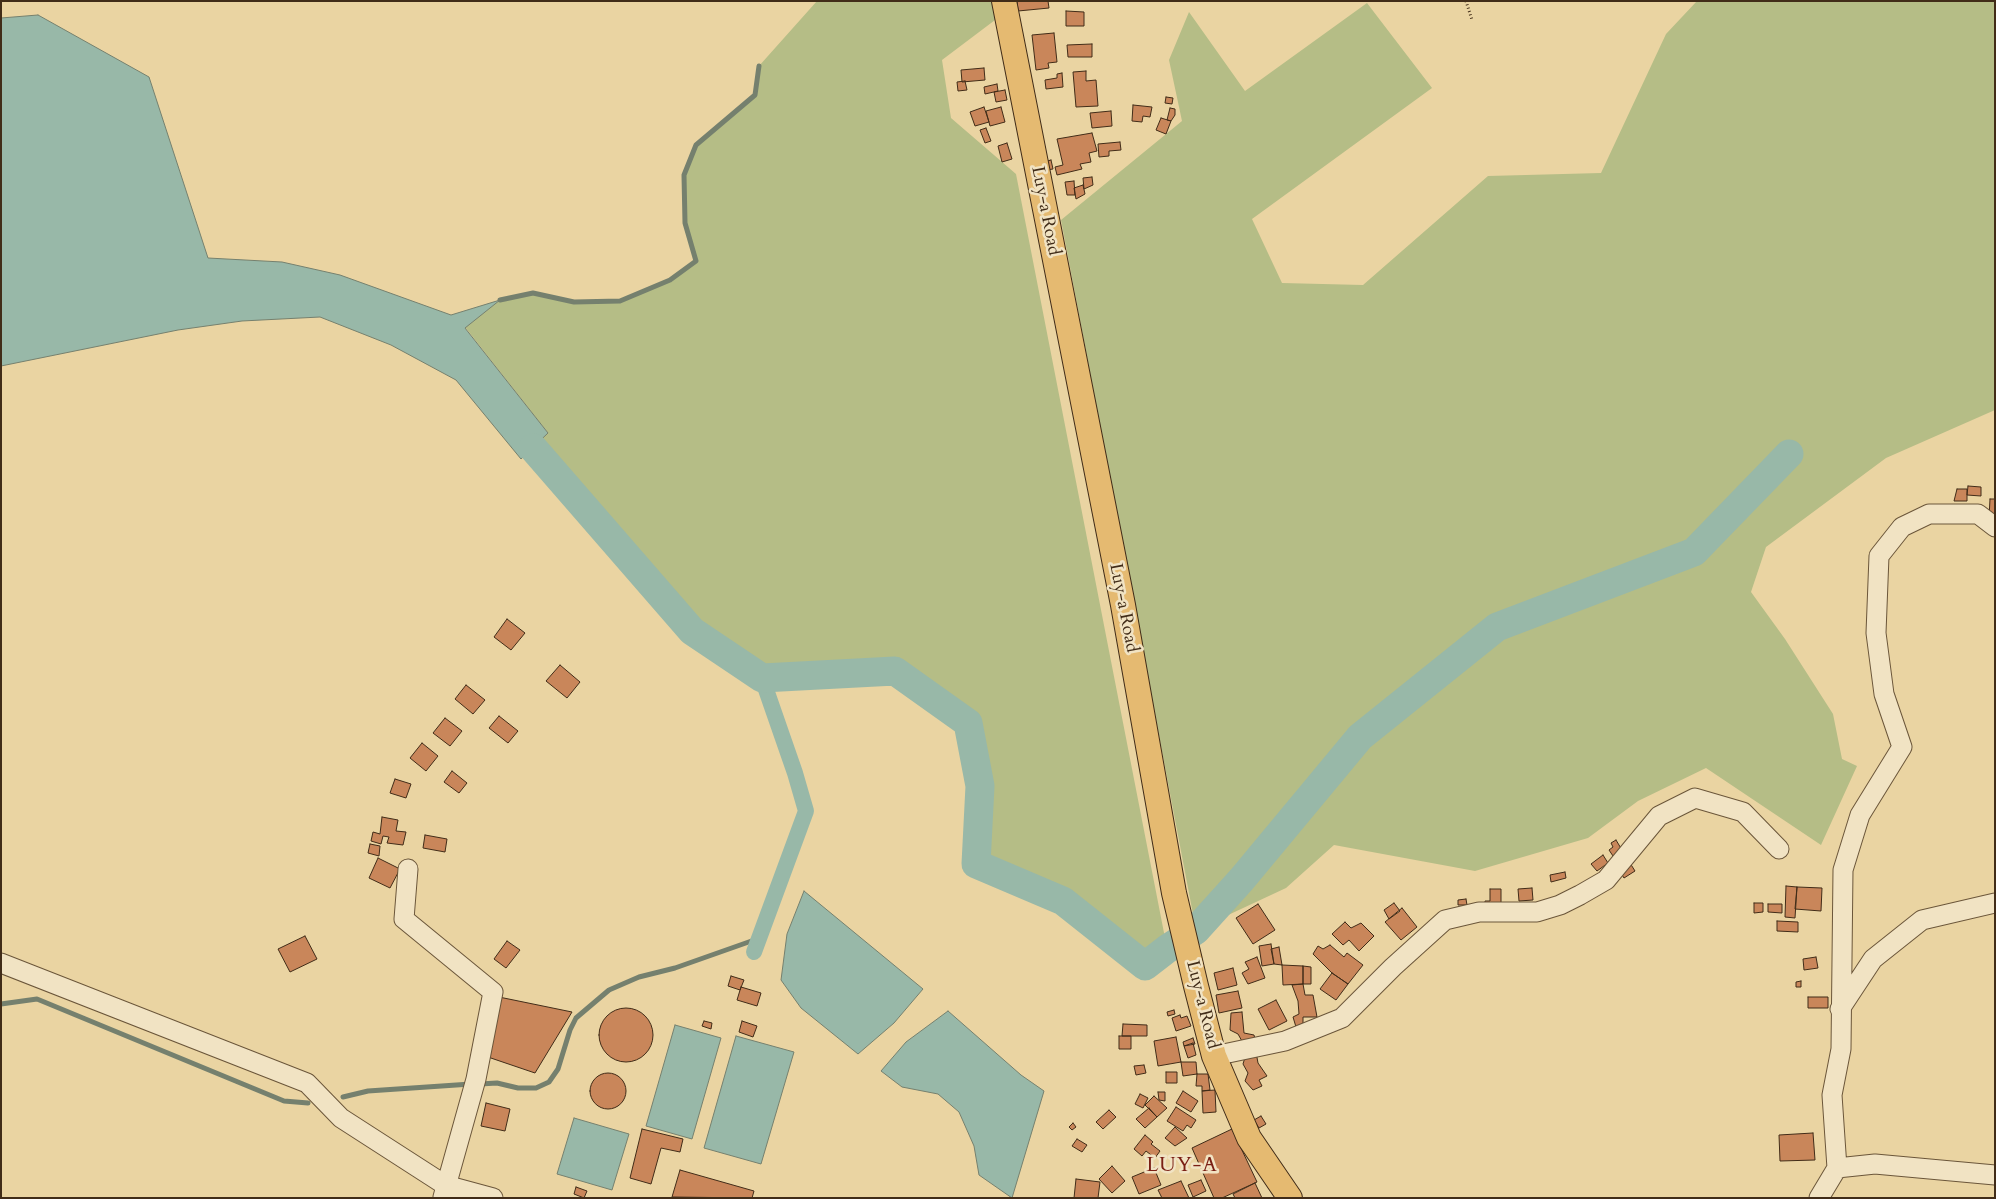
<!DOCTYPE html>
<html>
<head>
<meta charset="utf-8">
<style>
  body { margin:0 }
  #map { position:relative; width:1996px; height:1199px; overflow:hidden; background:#ead4a2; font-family:Cardo,serif }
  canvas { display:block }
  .frame { position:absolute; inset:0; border:2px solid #412c18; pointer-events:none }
</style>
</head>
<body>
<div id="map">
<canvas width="1996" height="1199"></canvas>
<div class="frame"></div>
</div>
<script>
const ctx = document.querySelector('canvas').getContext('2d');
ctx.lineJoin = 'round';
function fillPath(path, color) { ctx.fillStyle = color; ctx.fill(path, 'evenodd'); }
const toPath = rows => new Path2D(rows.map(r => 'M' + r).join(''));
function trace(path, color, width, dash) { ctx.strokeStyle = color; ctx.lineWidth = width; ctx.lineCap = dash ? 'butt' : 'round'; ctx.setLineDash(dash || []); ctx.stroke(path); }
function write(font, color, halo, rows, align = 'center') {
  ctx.font = font + ' Cardo,serif'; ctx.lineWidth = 5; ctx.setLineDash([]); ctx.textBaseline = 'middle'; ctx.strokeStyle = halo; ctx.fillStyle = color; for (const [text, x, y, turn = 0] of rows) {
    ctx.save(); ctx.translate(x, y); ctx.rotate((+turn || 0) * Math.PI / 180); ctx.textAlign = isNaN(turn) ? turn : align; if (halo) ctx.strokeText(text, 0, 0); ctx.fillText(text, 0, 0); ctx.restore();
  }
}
const green = toPath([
  [817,1,1000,1,1003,14,942,60,951,118,1016,174,1165,938,1167,949,1145,966,1063,901,976,864,980,786,968,723,895,671,762,678,692,631,533,448,548,433,465,327,500,300,533,293,574,302,620,301,670,280,696,261,685,223,684,175,696,145,755,95,759,66],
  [1697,1,1995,1,1995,410,1886,458,1766,547,1751,592,1785,639,1833,714,1842,759,1857,766,1821,845,1706,768,1638,801,1588,838,1475,871,1334,845,1286,888,1196,930,1061,220,1182,121,1169,60,1189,12,1245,91,1367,3,1432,88,1252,219,1282,283,1363,285,1488,176,1601,173,1666,34]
]);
const water = toPath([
  [38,15,149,77,208,258,282,262,340,275,451,315,500,300,465,328,548,433,521,459,456,380,391,345,320,317,242,321,178,330,1,366,1,18,38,15],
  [804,891,923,989,894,1023,858,1054,801,1008,781,980,787,934,804,891],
  [948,1011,1021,1075,1044,1091,1012,1198,979,1175,974,1146,959,1112,938,1094,902,1087,881,1071,906,1042,948,1011],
  [675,1025,721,1038,692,1139,646,1126,675,1025],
  [736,1036,794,1052,761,1164,704,1148,736,1036],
  [574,1118,629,1134,612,1190,557,1174,574,1118]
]);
const stream = toPath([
  [500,300,533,293,574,302,620,301,670,280,696,261,685,223,684,175,696,145,755,95,759,66],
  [1,1004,37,999,284,1101,308,1103],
  [480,1084,497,1083,518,1088,536,1088,549,1082,558,1069,570,1030,576,1018,609,990,639,977,675,968,760,938],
  [343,1097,368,1091,471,1084]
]);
const canal = toPath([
  [754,952,806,811,795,773,762,678]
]);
const river = toPath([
  [533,448,692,631,762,678,895,671,968,723,980,786,976,864,1063,901,1145,966,1167,949,1196,930,1242,879,1360,737,1497,627,1694,552,1789,454]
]);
const building = toPath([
  [1017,1,1048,1,1049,8,1018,11,1017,1],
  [1066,11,1084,12,1084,26,1066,26,1066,11],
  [1054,33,1057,62,1048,63,1049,68,1036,70,1032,35,1054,33],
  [1092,44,1092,57,1068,57,1067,45,1092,44],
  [984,68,985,80,962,82,961,70,984,68],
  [1086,71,1086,81,1096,80,1098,106,1076,107,1073,72,1086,71],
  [1062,73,1063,87,1046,89,1045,80,1057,78,1057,74,1062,73],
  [965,81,967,90,958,91,957,82,965,81],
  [997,84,998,91,985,94,984,87,997,84],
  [1005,90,1007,100,996,102,994,92,1005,90],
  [1166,97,1173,98,1172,104,1165,103,1166,97],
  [1133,105,1152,107,1150,117,1143,116,1142,122,1132,121,1133,105],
  [984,107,989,122,975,126,970,112,984,107],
  [1001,107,1005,122,990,126,986,111,1001,107],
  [1170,108,1175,109,1175,115,1171,121,1167,120,1170,108],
  [1111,111,1112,126,1092,128,1090,113,1111,111],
  [1161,118,1171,121,1166,134,1156,130,1161,118],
  [986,128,991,141,985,143,980,130,986,128],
  [1092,133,1097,151,1089,153,1091,162,1080,164,1082,169,1057,175,1055,167,1063,165,1057,139,1092,133],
  [1120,142,1121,150,1109,151,1109,156,1099,157,1098,144,1120,142],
  [1007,143,1012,159,1002,162,998,146,1007,143],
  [1051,160,1053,169,1046,170,1044,162,1051,160],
  [1092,177,1093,185,1084,189,1083,178,1092,177],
  [1074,181,1075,195,1067,195,1065,182,1074,181],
  [1083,185,1085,194,1076,199,1074,188,1083,185],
  [1968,486,1981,487,1981,496,1967,495,1968,486],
  [1957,489,1967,489,1967,501,1954,501,1957,489],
  [1990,499,1995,499,1995,518,1989,518,1990,499],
  [507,619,525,633,511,650,494,637,507,619],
  [560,665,580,682,567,698,546,681,560,665],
  [466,685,485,700,473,714,455,699,466,685],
  [499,716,518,731,508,743,489,728,499,716],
  [445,718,462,731,450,746,433,733,445,718],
  [422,743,438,756,426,771,410,758,422,743],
  [452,771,467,783,459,793,444,782,452,771],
  [395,779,411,784,406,798,390,793,395,779],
  [382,817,398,820,396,831,406,832,403,845,387,843,389,837,383,836,381,844,371,841,373,832,380,834,382,817],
  [425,835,447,839,445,852,423,848,425,835],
  [1616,840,1622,850,1613,856,1609,850,1613,847,1611,843,1616,840],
  [370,844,380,846,379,856,368,853,370,844],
  [1603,855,1608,863,1597,871,1591,864,1603,855],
  [378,858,400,869,390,888,369,878,378,858],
  [1630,863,1635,871,1624,878,1619,870,1630,863],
  [1565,872,1566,878,1551,882,1550,875,1565,872],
  [1786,886,1797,887,1795,918,1785,917,1786,886],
  [1797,887,1822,888,1821,911,1795,909,1797,887],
  [1532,888,1533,900,1519,901,1518,889,1532,888],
  [1490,889,1501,889,1501,906,1485,906,1485,901,1490,901,1490,889],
  [1466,899,1467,905,1458,905,1458,900,1466,899],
  [1394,903,1400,911,1389,919,1384,910,1394,903],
  [1754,903,1763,903,1763,912,1754,913,1754,903],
  [1258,904,1275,930,1253,944,1236,918,1258,904],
  [1768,904,1782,904,1782,913,1768,912,1768,904],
  [1402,908,1417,927,1401,940,1385,922,1402,908],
  [1777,921,1798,922,1798,932,1777,931,1777,921],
  [1345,922,1351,928,1361,923,1374,936,1359,951,1349,940,1343,945,1332,934,1345,922],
  [305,936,317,959,290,972,278,949,305,936],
  [507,941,520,950,506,968,494,959,507,941],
  [1271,944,1274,964,1262,966,1259,946,1271,944],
  [1330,945,1344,957,1347,953,1363,965,1348,984,1332,973,1313,954,1318,946,1323,949,1330,945],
  [1279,947,1282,965,1274,964,1271,949,1279,947],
  [1257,957,1265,978,1248,984,1242,973,1249,969,1245,962,1257,957],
  [1816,957,1818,968,1804,970,1803,959,1816,957],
  [1282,965,1303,966,1303,984,1283,985,1282,965],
  [1303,966,1311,967,1311,984,1303,984,1303,966],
  [1233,968,1237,985,1218,990,1214,973,1233,968],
  [1332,973,1348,984,1336,1000,1320,989,1332,973],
  [731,976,744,980,740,990,728,986,731,976],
  [1801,981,1801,987,1796,987,1796,982,1801,981],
  [1303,984,1305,995,1313,995,1317,1017,1303,1017,1303,1027,1296,1027,1293,1017,1299,1014,1298,1001,1292,985,1303,984],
  [741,987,761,993,757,1006,737,1000,741,987],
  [1238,991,1242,1008,1219,1013,1216,995,1238,991],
  [494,996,572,1012,535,1073,482,1055,494,996],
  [1808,997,1828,997,1828,1008,1808,1008,1808,997],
  [1276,1000,1287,1021,1269,1030,1258,1009,1276,1000],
  '599 1035a27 27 0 1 1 54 0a27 27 0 1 1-54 0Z',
  [1174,1010,1175,1014,1168,1016,1167,1012,1174,1010],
  [1242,1012,1244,1033,1254,1035,1255,1039,1243,1043,1238,1034,1230,1030,1231,1013,1242,1012],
  [1180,1015,1181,1018,1187,1016,1191,1026,1176,1031,1172,1018,1180,1015],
  [704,1021,712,1023,711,1029,702,1026,704,1021],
  [742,1021,757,1026,753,1037,739,1032,742,1021],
  [1123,1024,1147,1025,1147,1036,1122,1036,1123,1024],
  [1119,1036,1131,1036,1131,1049,1119,1049,1119,1036],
  [1176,1037,1181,1062,1158,1066,1154,1041,1176,1037],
  [1193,1038,1195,1044,1184,1046,1183,1042,1193,1038],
  [1193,1043,1196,1055,1188,1058,1184,1046,1193,1043],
  [1256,1052,1258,1063,1267,1076,1259,1080,1262,1086,1253,1090,1245,1081,1248,1073,1243,1064,1246,1054,1256,1052],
  [1181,1062,1196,1062,1197,1074,1183,1076,1181,1062],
  [1144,1065,1146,1073,1136,1075,1134,1066,1144,1065],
  [1166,1072,1177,1072,1177,1083,1166,1083,1166,1072],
  '590 1091a18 18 0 1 1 36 0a18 18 0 1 1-36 0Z',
  [1197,1074,1208,1074,1210,1090,1202,1091,1202,1086,1196,1086,1197,1074],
  [1215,1090,1216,1112,1203,1113,1202,1091,1215,1090],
  [1183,1091,1198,1101,1191,1112,1176,1103,1183,1091],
  [1158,1092,1165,1092,1165,1101,1159,1100,1158,1092],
  [1140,1094,1148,1098,1143,1108,1135,1104,1140,1094],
  [1154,1096,1167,1108,1157,1117,1145,1105,1154,1096],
  [486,1103,510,1109,505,1131,481,1126,486,1103],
  [1176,1107,1196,1120,1191,1128,1187,1125,1183,1131,1167,1121,1176,1107],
  [1149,1108,1157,1117,1145,1128,1136,1119,1149,1108],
  [1109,1110,1116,1117,1103,1129,1096,1122,1109,1110],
  [1261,1116,1266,1124,1259,1128,1254,1120,1261,1116],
  [1073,1123,1076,1127,1072,1130,1069,1127,1073,1123],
  [1175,1127,1187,1138,1175,1146,1165,1138,1175,1127],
  [642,1129,683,1139,680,1152,661,1148,651,1184,630,1178,642,1129],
  [1232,1129,1257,1182,1222,1198,1214,1198,1192,1148,1232,1129],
  [1813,1133,1815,1160,1780,1161,1779,1135,1813,1133],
  [1145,1135,1153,1142,1151,1144,1160,1151,1155,1158,1146,1151,1142,1156,1134,1149,1145,1135],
  [1077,1139,1087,1145,1082,1152,1072,1146,1077,1139],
  [1112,1166,1125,1181,1112,1193,1099,1179,1112,1166],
  [1154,1168,1161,1185,1139,1194,1132,1177,1154,1168],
  [680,1170,754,1191,752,1198,672,1197,680,1170],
  [1076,1179,1100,1182,1098,1198,1074,1198,1076,1179],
  [1201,1180,1206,1191,1193,1197,1188,1185,1201,1180],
  [1181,1181,1189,1198,1162,1198,1158,1190,1181,1181],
  [1255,1183,1262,1198,1235,1198,1233,1194,1255,1183],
  [576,1187,587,1191,584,1198,574,1194,576,1187]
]);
const path = toPath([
  [1466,1,1472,20]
]);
const minor = toPath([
  [408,869,404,919,493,992,476,1079,443,1197],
  [1,963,307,1083,341,1118,445,1185,493,1198],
  [1840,1009,1873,959,1922,920,1995,903],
  [1214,1056,1285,1041,1342,1018,1393,967,1445,920,1479,912,1537,912,1560,905,1580,895,1606,880,1659,816,1695,798,1743,812,1779,849],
  [1837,1168,1875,1164,1995,1175],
  [1819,1198,1837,1168,1832,1095,1841,1049,1843,870,1860,815,1902,747,1884,694,1876,633,1879,556,1902,527,1929,514,1978,514,1995,527]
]);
const major = toPath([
  [1004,1,1123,605,1174,893,1196,986,1214,1056,1249,1138,1290,1198]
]);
const streetNames = [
  ["Luy-a Road",1045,211,79],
  ["Luy-a Road",1123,608,79],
  ["Luy-a Road",1202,1005,76]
];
const quarterNames = [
  ["LUY-A",1182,1166]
];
fillPath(green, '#b5bd86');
fillPath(water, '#98b8a8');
trace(water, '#75806e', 1);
trace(stream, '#75806e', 5);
trace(canal, '#98b8a8', 16);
trace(river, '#98b8a8', 29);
fillPath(building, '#c9865a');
trace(building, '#412c18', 1);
trace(minor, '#6b563a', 21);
trace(major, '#412c18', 26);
trace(path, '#412c18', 3, [1, 2.5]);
trace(minor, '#f1e3c3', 19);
trace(major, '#e5ba71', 24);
write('18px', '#412c18', '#f1e3c3', streetNames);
ctx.letterSpacing = '1px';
write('20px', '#7a1f14', '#f1e3c3', quarterNames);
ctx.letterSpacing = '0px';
</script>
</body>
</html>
